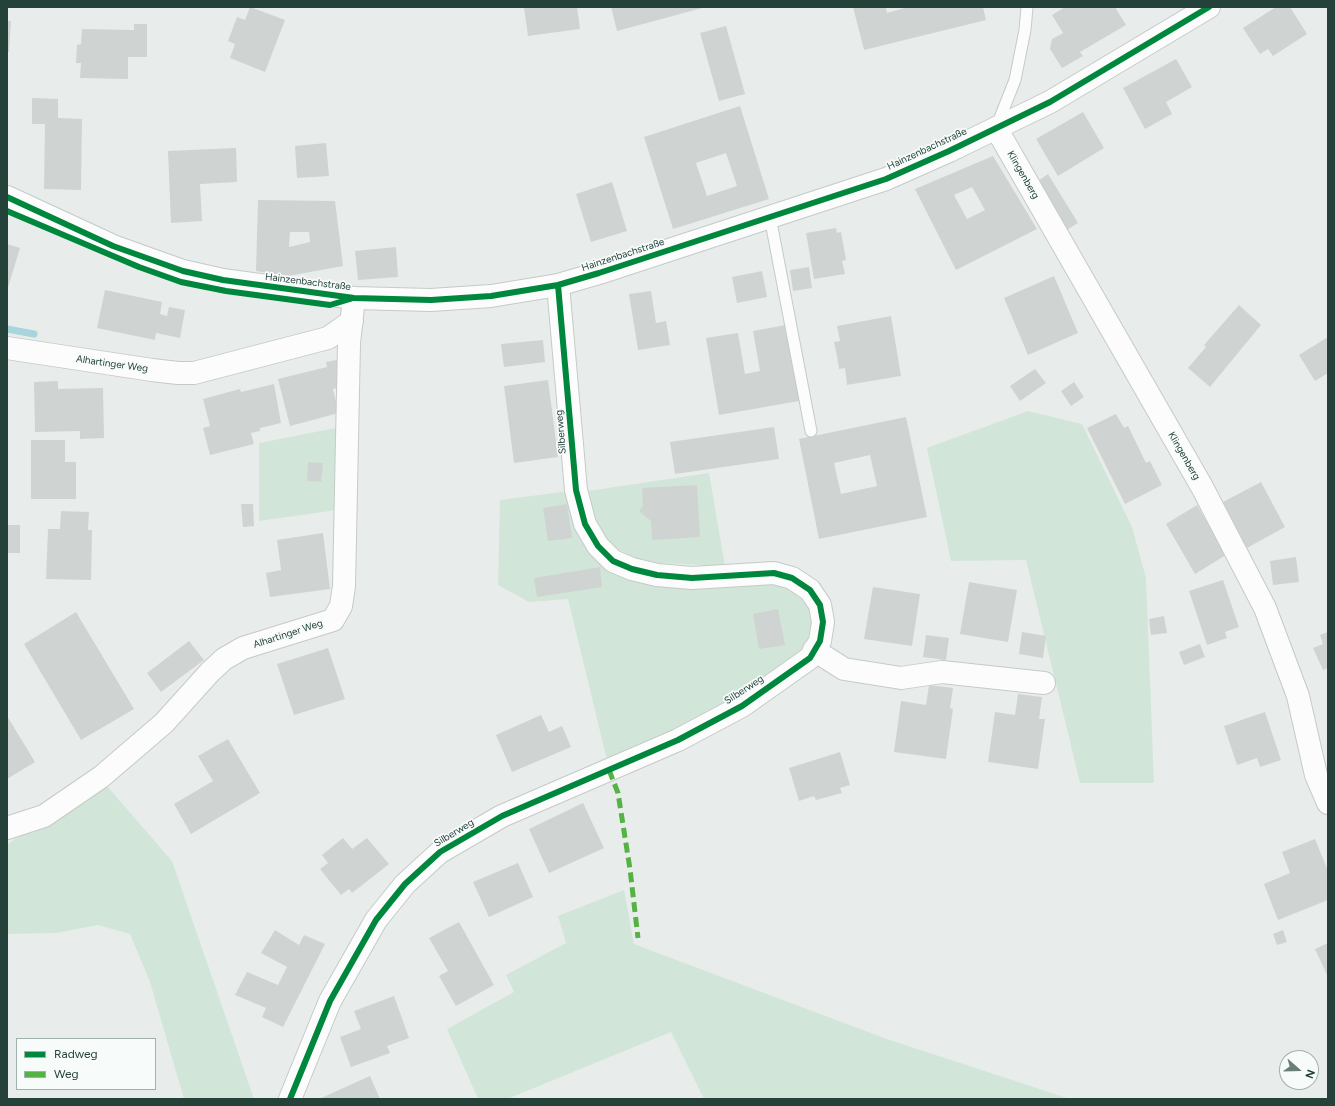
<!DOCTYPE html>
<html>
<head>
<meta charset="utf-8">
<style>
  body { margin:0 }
  #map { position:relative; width:1335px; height:1106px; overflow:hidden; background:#e8edeb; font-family:Figtree,sans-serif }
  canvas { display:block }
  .frame { position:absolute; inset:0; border:8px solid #24423a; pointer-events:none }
  .legend { position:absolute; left:16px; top:1038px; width:140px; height:52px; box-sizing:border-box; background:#f7fbf9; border:1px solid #a3b1ad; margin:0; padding:5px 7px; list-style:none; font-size:12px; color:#24423a }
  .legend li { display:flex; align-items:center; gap:8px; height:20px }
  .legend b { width:20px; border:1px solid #a3b1ad }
  .north { position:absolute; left:1279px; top:1050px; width:40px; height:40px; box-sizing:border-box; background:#f7fbf9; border:1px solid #a3b1ad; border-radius:50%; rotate:110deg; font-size:11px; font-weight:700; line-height:16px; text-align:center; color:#24423a }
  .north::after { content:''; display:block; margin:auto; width:14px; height:18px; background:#697e78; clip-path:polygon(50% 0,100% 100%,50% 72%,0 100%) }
</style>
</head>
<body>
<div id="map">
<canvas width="1335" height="1106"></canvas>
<div class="frame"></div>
<ul class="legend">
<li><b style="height:5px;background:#00873e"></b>Radweg</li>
<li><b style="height:5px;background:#55b346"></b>Weg</li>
</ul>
<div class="north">N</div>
</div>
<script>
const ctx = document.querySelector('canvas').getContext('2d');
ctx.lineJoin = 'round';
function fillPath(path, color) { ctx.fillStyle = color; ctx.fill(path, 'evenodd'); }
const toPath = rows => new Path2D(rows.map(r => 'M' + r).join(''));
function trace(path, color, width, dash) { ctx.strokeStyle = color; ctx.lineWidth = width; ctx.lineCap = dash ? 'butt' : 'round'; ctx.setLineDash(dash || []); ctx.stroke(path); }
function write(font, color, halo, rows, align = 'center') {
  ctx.font = font + ' Figtree,sans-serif'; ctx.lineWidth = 3.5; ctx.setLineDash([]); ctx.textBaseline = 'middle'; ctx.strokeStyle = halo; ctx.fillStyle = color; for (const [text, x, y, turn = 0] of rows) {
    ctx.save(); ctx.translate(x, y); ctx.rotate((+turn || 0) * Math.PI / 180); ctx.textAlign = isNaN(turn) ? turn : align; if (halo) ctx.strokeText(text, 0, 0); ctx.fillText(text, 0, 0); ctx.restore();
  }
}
const green = toPath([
  [1028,411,1082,424,1132,527,1146,578,1154,783,1080,783,1026,560,951,561,927,448],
  [341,427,337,510,259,521,259,443],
  [709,473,725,566,658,563,632,557,614,547,600,534,592,515,588,491],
  [570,491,575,523,581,541,602,563,782,583,810,606,812,622,807,642,797,655,743,696,689,723,607,760,568,599,529,602,498,585,500,500],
  [107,786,172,861,254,1099,184,1099,150,982,130,934,98,925,56,933,7,934,7,845,20,835],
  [624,890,634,944,887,1039,1070,1099,704,1099,671,1032,507,1099,478,1099,447,1029,514,992,506,975,566,943,558,916]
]);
const stream = toPath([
  [7,329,34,334]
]);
const building = toPath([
  [250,7,285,20,265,72,230,58,235,44,228,41,237,17,245,20],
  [524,7,577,7,580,29,528,36],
  [611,7,706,7,617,31],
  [853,7,886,7,887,13,908,7,983,7,986,20,864,50],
  [1065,7,1115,7,1126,25,1080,52,1083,56,1062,68,1050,49,1052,39,1063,33,1052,15],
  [1276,7,1290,7,1307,34,1273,56,1268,49,1260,54,1243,28],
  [7,21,11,21,9,52,7,52],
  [134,24,147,24,147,57,128,57,128,79,80,78,81,63,76,63,77,45,81,44,82,29,134,30],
  [726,26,745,94,719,101,700,33],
  [1176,59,1192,87,1166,102,1172,114,1145,129,1123,88],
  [32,98,58,99,58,118,82,119,81,190,44,189,45,124,32,124],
  [740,106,769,199,673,229,644,137],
  [726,153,737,186,707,196,696,163],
  [1083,112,1104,148,1058,176,1036,139],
  [326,143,329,176,297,178,295,146],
  [236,148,237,182,200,184,202,221,171,223,168,151],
  [993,156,1037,229,956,270,915,189],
  [972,187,985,210,967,219,954,195],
  [1048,174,1078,223,1065,231,1035,183],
  [612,182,627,231,591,242,576,194],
  [258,200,335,201,343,266,288,276,256,271],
  [290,232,309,232,310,242,289,247],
  [836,228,837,233,841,232,846,260,842,261,845,274,814,279,806,233],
  [7,244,20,248,7,291],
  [396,247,398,277,358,280,355,251],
  [809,267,812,288,793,291,790,270],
  [762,271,767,297,737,303,732,277],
  [1054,276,1078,333,1028,355,1004,298],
  [105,290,162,302,160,314,167,316,169,307,185,310,180,338,156,333,155,340,97,328],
  [651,291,656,323,666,321,670,345,638,350,629,294],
  [1239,305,1261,325,1210,387,1188,368,1206,347,1204,345],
  [891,316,901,376,847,385,845,368,839,369,837,356,834,342,840,341,837,326],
  [786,325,799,401,719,415,706,338,738,333,745,374,760,371,753,331],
  [1328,337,1328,373,1315,381,1299,355],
  [543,340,545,362,504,367,501,344],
  [341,359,341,387,333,389,339,413,290,426,278,379,327,367,326,362],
  [1035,369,1046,383,1020,401,1010,386],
  [548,380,558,457,514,463,504,386],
  [58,381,58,389,103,388,104,438,80,439,80,431,35,432,34,382],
  [1074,382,1084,397,1071,406,1061,391],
  [274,384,281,423,260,428,260,431,251,433,254,444,210,455,203,428,210,426,203,399,240,389,241,392],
  [1116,414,1124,428,1128,426,1146,463,1150,461,1162,485,1125,504,1087,428],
  [906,417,927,517,819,539,799,439],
  [870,455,877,486,841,494,834,463],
  [774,427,779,459,675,474,670,442],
  [31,440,65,440,65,462,76,462,76,499,31,499],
  [308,462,323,463,321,482,307,481],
  [1261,482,1285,527,1247,548,1223,502],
  [697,485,700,537,652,540,651,521,639,511,643,506,642,488],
  [241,504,253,504,254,526,243,527],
  [567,504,572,538,548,541,543,508],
  [1197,505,1226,555,1195,574,1166,524],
  [61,511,89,512,88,530,92,530,91,580,46,579,48,529,60,529],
  [7,525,20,525,20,553,7,553],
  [323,533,330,589,270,597,266,573,281,570,277,540],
  [1296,557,1299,582,1273,585,1270,561],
  [600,567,602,587,537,597,534,578],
  [1223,580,1239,627,1225,632,1227,638,1207,645,1189,591],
  [969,582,1017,590,1008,642,960,634],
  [873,587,920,594,912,646,864,639],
  [778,609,785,645,759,649,753,614],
  [76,612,134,709,81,740,24,644],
  [1164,616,1167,633,1151,635,1149,619],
  [1022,632,1046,636,1043,658,1019,654],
  [1328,632,1328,668,1323,670,1313,648,1323,644,1320,635],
  [926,635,949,638,946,660,923,657],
  [189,641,204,660,161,692,147,673],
  [1200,644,1205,657,1184,665,1179,652],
  [328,648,345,699,294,715,277,664],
  [929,685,953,688,950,708,953,709,946,759,894,752,901,701,926,705],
  [1018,694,1042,697,1039,719,1045,719,1038,769,988,762,995,712,1015,715],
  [1265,712,1281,760,1260,767,1257,758,1237,765,1224,726],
  [541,715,549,732,562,726,571,747,512,772,496,735],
  [7,716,35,762,7,779],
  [228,739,260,793,191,834,174,804,213,781,198,756],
  [840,752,850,785,840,788,842,793,816,800,814,796,799,801,789,768],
  [583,803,604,848,549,873,529,829],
  [343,838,352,849,367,838,389,864,352,893,349,889,341,895,320,869,328,863,322,855],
  [1315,839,1328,871,1328,900,1278,920,1264,884,1290,873,1282,852],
  [518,863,533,897,489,917,473,882],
  [459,922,494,985,456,1006,439,976,448,971,429,938],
  [275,930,299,945,304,935,325,944,283,1027,262,1017,266,1008,235,995,247,972,278,985,287,967,261,953],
  [1283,930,1287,942,1277,945,1273,934],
  [1328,943,1328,977,1315,949],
  [394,996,409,1038,387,1046,390,1053,351,1067,340,1037,361,1029,354,1011],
  [370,1076,380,1099,319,1099]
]);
const service = toPath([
  [996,128,1015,80,1025,30,1027,7],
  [770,217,811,431]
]);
const minor = toPath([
  [996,128,1202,487,1265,608,1298,696,1316,775,1328,803],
  [7,348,152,370,178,373,194,373,328,338,352,321],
  [814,650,844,669,901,678,942,672,1044,683],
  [7,828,44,816,101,777,164,723,210,672,224,659,243,648,333,620,341,606,344,586,349,343,354,298],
  [290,1099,330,1001,376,920,405,884,440,852,502,816,678,740,742,706,810,658,820,641,823,622,820,605,810,590,792,578,774,573,692,578,657,575,632,569,613,561,598,546,585,524,576,490,558,285]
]);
const tertiary = toPath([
  [7,197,113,246,183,271,223,280,354,298,431,300,491,296,558,285,599,273,886,179,949,151,1050,102,1209,7]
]);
const quiet = toPath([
  [609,770,618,793,630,869,638,938]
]);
const cycleway = toPath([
  [7,197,113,246,183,271,223,280,354,298,431,300,491,296,558,285,599,273,886,179,949,151,1050,102,1209,7],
  [7,211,139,267,181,282,226,291,330,305,350,299],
  [290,1099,330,1001,376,920,405,884,440,852,502,816,678,740,742,706,810,658,820,641,823,622,820,605,810,590,792,578,774,573,692,578,657,575,632,569,613,561,598,546,585,524,576,490,558,285]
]);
const streetNames = [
  ["Hainzenbachstraße",927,149,-25],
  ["Klingenberg",1023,175,60],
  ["Hainzenbachstraße",623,255,-18],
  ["Hainzenbachstraße",308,282,7],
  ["Alhartinger Weg",112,364,8],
  ["Silberweg",561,432,-95],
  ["Klingenberg",1184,456,60],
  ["Alhartinger Weg",288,634,-18],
  ["Silberweg",744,690,-33],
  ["Silberweg",454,833,-31]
];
fillPath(green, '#d1e6d8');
trace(stream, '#a9d4db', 7);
fillPath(building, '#cfd4d2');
trace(service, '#c5cac8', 13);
trace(minor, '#c5cac8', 24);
trace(tertiary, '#c5cac8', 24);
trace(service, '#fcfcfc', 11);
trace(minor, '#fcfcfc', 22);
trace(tertiary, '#fcfcfc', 22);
trace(quiet, '#55b346', 5, [10, 5]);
trace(cycleway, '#00873e', 6);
write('10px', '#24423a', '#f7fbf9', streetNames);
</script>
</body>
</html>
